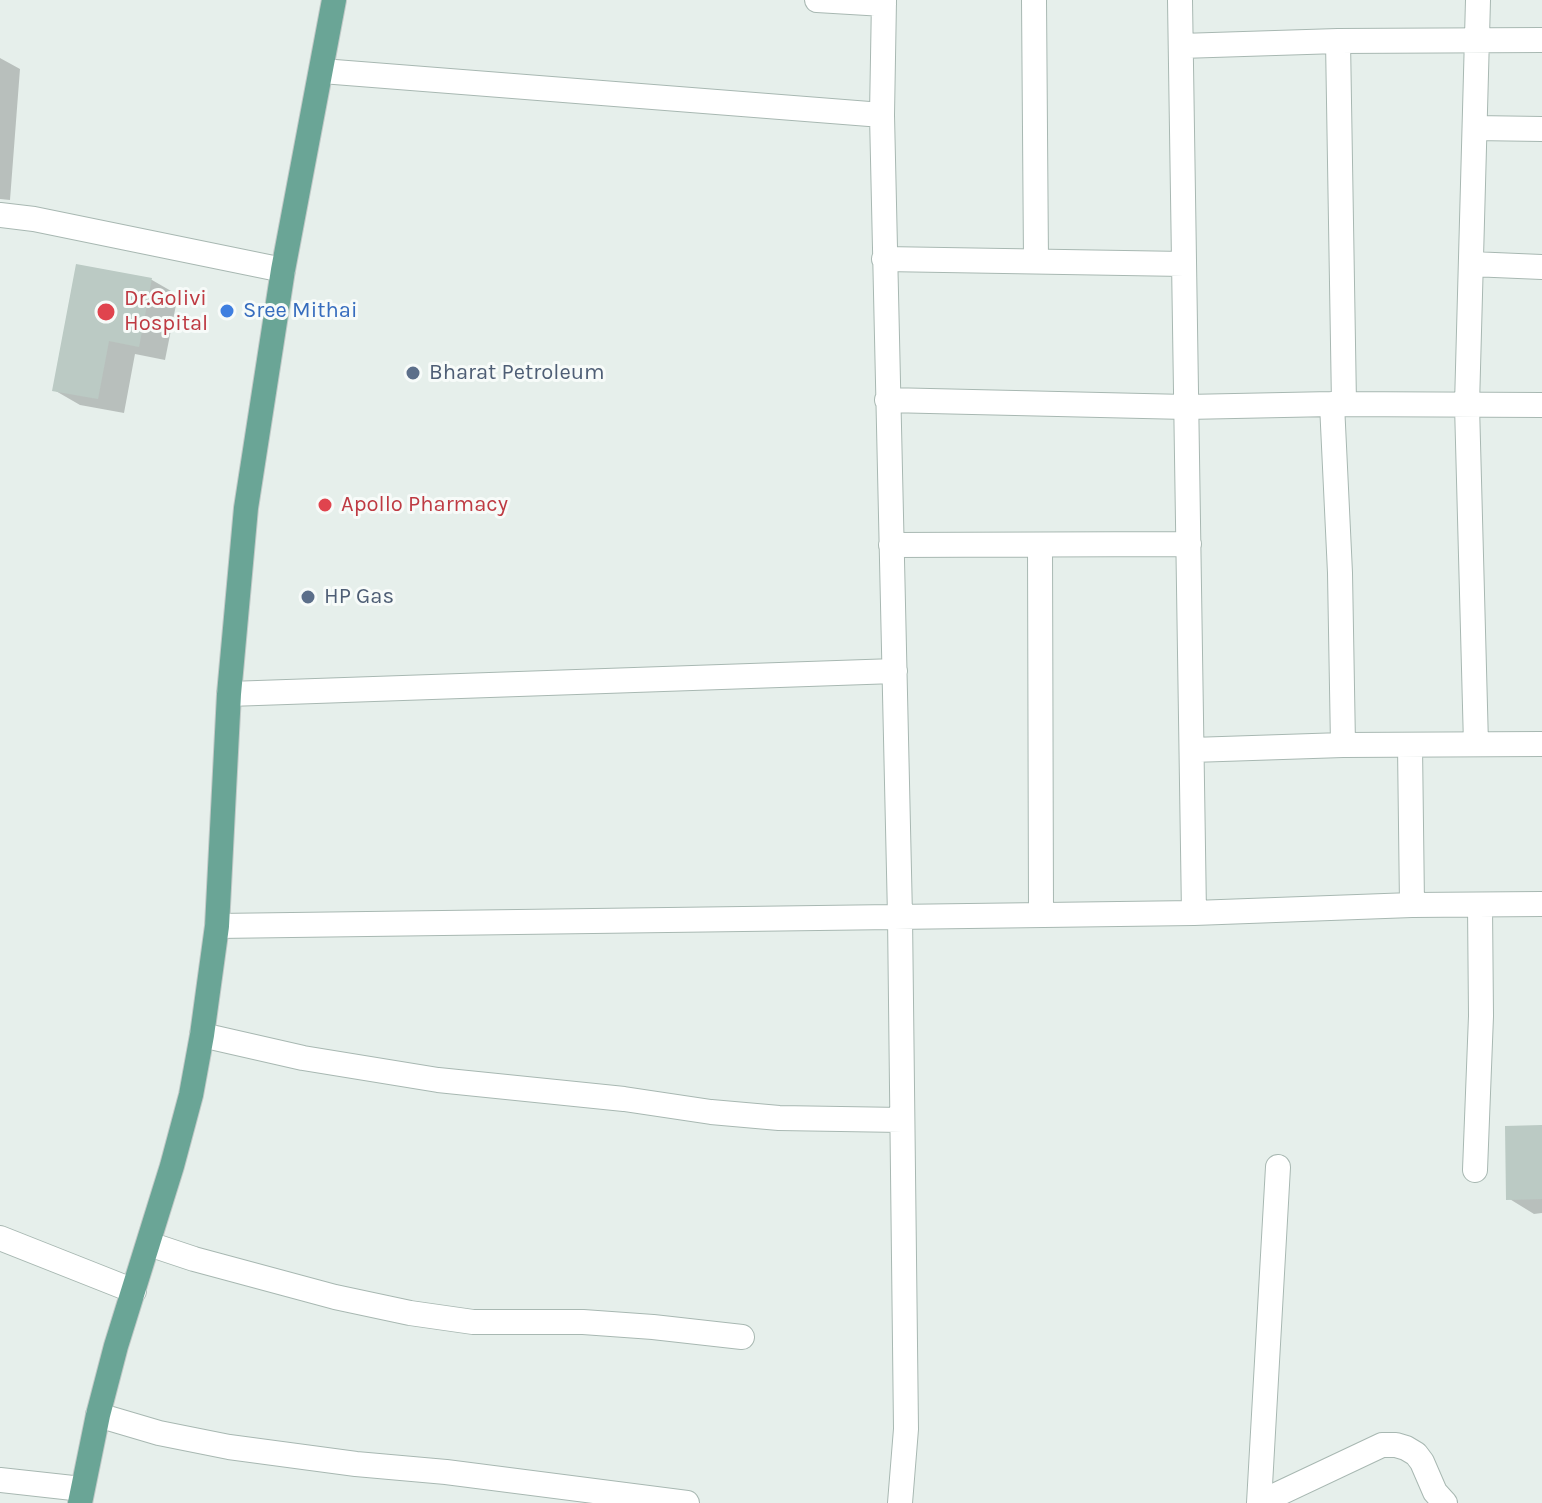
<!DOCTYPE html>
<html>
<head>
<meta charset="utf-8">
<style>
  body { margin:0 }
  canvas { display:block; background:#e6efeb }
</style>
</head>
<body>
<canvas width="1542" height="1503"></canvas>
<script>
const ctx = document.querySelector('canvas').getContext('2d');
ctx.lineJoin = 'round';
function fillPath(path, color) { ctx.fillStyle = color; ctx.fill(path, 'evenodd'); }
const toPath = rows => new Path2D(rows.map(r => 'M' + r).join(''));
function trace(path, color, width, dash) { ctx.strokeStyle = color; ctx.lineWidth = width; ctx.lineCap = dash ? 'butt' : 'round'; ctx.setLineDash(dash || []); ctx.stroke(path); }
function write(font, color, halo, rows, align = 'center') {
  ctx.font = font + ' Karla,sans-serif'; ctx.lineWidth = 6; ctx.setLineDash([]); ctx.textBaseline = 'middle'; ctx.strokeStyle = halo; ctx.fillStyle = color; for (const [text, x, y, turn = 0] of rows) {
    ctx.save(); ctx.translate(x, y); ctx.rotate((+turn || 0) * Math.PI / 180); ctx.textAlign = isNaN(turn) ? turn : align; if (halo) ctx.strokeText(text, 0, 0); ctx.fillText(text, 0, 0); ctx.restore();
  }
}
const shadow = toPath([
  [0,58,20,69,10,200,0,199],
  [77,267,152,280,178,295,165,360,135,354,124,413,80,405,54,390],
  [1542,1127,1542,1213,1534,1214,1508,1198]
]);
const building = toPath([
  [76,264,152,278,139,347,109,341,98,399,52,391],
  [1542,1125,1542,1199,1506,1200,1505,1126]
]);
const minor = toPath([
  [817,0,884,4],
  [884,0,882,115,900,916,906,1429,900,1503],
  [1034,0,1036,261],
  [1180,0,1194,913],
  [1338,41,1344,404],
  [1181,46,1338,41,1542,40],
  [322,71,882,115],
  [1475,128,1542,129],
  [0,215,34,219,283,270],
  [884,259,1184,264],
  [1471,264,1542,267],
  [887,400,1186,407,1332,404,1542,405],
  [1332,404,1340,573,1343,745],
  [891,545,1189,544],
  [1040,545,1041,914],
  [229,694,895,671],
  [1476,744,1467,405,1478,0],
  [1410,746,1412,905],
  [1192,750,1343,745,1542,744],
  [217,926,1194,913,1412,905,1542,904],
  [202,1035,303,1058,438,1080,624,1099,711,1112,779,1118,902,1120],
  [1475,1170,1481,1016,1480,906],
  [0,1238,134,1291],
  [149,1244,194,1259,335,1297,410,1313,473,1322,583,1322,653,1327,742,1337],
  [98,1415,159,1433,229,1447,356,1464,446,1472,687,1503],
  [0,1480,82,1489],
  [1259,1503,1278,1167],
  [1259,1503,1382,1445,1396,1445,1406,1448,1416,1454,1422,1462,1435,1492,1445,1503]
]);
const primary = toPath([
  [80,1503,98,1415,116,1346,172,1166,191,1095,202,1035,217,926,229,694,246,508,283,270,334,0]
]);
const markers = [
  [227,311,8,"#3f7fe0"],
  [106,312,10,"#e0444e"],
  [413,373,8,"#5c6f8a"],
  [325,505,8,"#e0444e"],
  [308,597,8,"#5c6f8a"]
];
const healthNames = [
  ["Dr.Golivi",124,299],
  ["Hospital",124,324],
  ["Apollo Pharmacy",341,505]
];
const shopNames = [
  ["Sree Mithai",243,311]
];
const serviceNames = [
  ["Bharat Petroleum",429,373],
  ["HP Gas",324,597]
];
fillPath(shadow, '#0003');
fillPath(building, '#bbcac4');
trace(minor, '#a8b8b2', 26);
trace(primary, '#c2cac8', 26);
trace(minor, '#fff', 24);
trace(primary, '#6aa596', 24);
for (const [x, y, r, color] of markers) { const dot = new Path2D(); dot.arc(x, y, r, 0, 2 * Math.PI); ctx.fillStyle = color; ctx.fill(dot); trace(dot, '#f7fbf9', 3); }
write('22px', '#be3a42', '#f7fbf9', healthNames, 'left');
write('22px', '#366cbe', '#f7fbf9', shopNames, 'left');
write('22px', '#4e5e75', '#f7fbf9', serviceNames, 'left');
</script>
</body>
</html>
